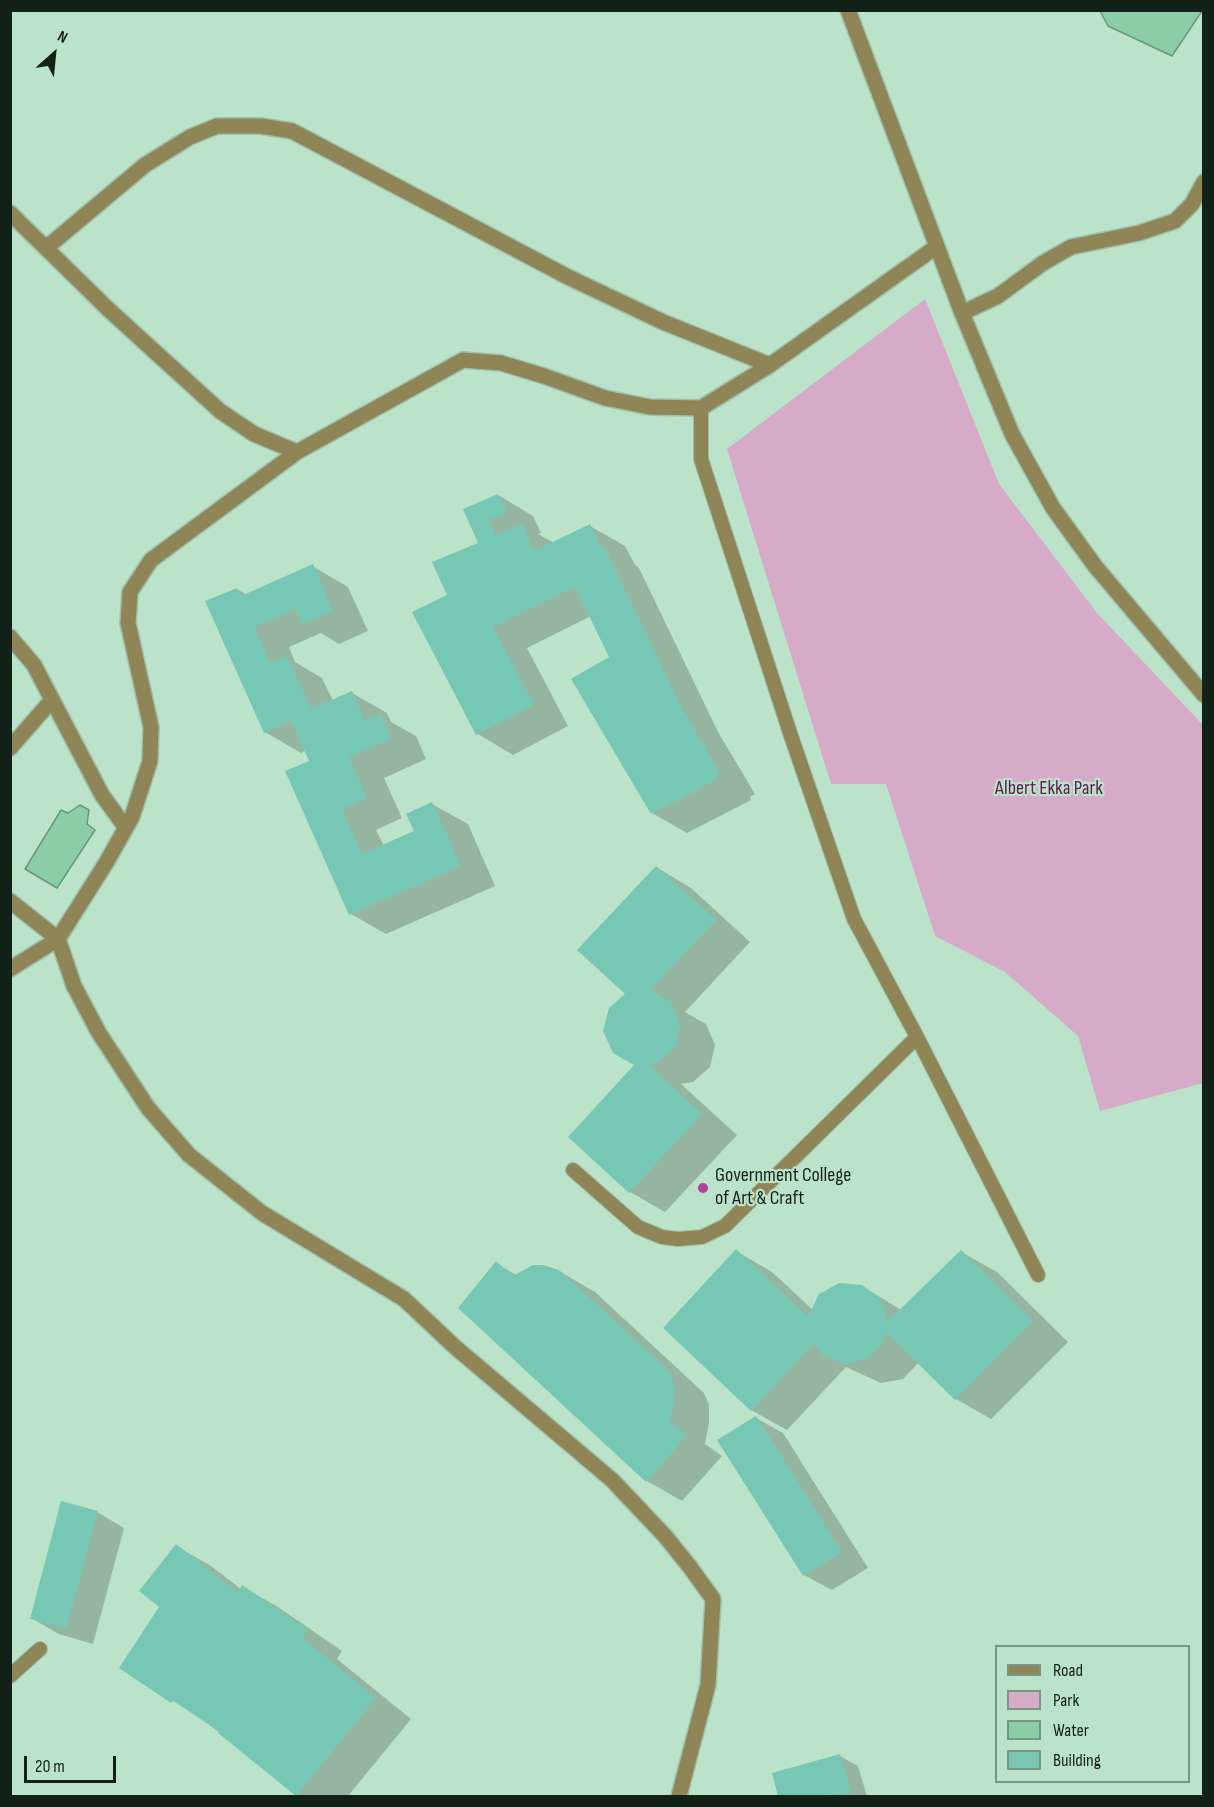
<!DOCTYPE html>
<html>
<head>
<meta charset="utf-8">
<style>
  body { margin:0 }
  #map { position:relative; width:1214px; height:1807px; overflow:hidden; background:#bbe3ca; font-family:"Sofia Sans Condensed",sans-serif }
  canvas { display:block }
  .frame { position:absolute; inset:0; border:12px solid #132219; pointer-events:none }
  .legend { position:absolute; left:995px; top:1645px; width:195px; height:138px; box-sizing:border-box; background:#bbe3ca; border:2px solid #789683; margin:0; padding:8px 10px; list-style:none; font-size:18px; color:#132219 }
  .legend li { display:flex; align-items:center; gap:12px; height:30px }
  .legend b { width:30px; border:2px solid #789683 }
  .north { position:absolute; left:24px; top:24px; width:60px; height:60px; -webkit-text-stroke:4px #bbe3ca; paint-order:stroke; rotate:27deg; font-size:16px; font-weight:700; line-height:24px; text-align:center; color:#132219 }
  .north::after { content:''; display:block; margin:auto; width:21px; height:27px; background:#132219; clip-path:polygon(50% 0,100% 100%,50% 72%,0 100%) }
  .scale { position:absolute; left:24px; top:1756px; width:92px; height:27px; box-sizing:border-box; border:3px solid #132219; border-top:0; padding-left:8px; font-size:18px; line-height:21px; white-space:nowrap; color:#132219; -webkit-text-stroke:4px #bbe3ca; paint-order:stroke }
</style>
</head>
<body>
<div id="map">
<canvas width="1214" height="1807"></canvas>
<div class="frame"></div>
<ul class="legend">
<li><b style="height:8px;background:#8f8557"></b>Road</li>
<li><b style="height:16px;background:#d6abc8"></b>Park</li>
<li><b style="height:16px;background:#8ccca6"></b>Water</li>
<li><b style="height:16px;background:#76c8b5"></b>Building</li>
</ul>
<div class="north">N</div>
<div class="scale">20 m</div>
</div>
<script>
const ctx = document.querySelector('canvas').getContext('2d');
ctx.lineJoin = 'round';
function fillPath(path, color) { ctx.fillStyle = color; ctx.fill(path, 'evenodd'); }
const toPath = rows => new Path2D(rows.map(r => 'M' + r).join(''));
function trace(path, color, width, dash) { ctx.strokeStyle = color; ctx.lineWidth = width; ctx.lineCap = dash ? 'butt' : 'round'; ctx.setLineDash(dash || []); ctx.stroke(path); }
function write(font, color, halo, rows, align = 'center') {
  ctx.font = font + ' "Sofia Sans Condensed",sans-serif'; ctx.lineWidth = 4.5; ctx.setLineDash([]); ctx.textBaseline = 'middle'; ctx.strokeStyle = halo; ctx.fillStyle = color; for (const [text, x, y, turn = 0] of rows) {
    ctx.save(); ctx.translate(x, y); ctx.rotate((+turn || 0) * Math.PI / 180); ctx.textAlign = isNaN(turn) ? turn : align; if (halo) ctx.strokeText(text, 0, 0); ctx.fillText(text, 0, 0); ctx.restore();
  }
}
const green = toPath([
  [925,299,999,484,1097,613,1203,725,1203,1083,1100,1111,1078,1036,1005,972,935,936,886,784,831,784,727,449]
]);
const water = toPath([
  [1100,11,1202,11,1172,56,1108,26,1100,11],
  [80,805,89,810,87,824,95,830,57,888,25,869,61,810,68,813,80,805]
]);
const shadow = toPath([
  [498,495,533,516,541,533,538,534,554,543,590,526,625,546,635,565,639,568,718,732,755,794,750,797,751,800,687,833,652,813,611,657,591,616,527,648,568,726,513,755,478,734,480,543],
  [312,566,348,587,368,631,339,644,321,633,289,647,295,662,322,678,333,701,352,693,387,713,391,722,416,736,426,759,384,778,402,818,376,830,384,846,416,832,432,804,468,824,495,886,386,934,351,914,311,761,306,750,301,753,265,732,237,589,247,595],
  [656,867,691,888,750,942,685,1012,706,1024,715,1045,710,1067,693,1082,681,1084,737,1135,665,1212,630,1192,636,1065,627,994],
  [736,1251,772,1272,813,1310,862,1286,901,1310,961,1252,997,1272,1068,1342,991,1419,956,1399,919,1362,903,1379,881,1383,846,1367,787,1430,751,1410],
  [496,1263,516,1275,559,1271,595,1292,704,1393,709,1405,709,1423,705,1444,722,1456,682,1501,647,1481],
  [756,1418,783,1433,868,1568,832,1590,804,1575],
  [97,1512,124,1528,93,1644,59,1634,31,1618],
  [176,1546,211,1566,241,1589,243,1587,278,1607,342,1651,337,1659,411,1719,348,1796,299,1796,220,1733,221,1732,121,1667,161,1607],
  [840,1756,858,1766,867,1796,780,1796,773,1774]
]);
const building = toPath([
  [498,494,507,512,489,520,496,535,522,523,534,551,590,524,601,547,604,546,683,710,720,773,715,776,716,780,651,814,571,679,609,657,575,587,493,627,534,705,476,735,412,612,447,595,432,562,478,543,463,509],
  [313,564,333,611,302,624,295,609,254,627,270,663,287,656,311,709,352,691,365,721,381,714,391,739,349,757,367,798,342,809,362,854,414,831,406,814,432,802,461,866,349,915,285,771,309,761,291,721,264,733,205,601,237,588,241,596],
  [656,866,716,920,650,990,671,1002,680,1024,675,1047,657,1063,648,1064,702,1114,629,1193,568,1137,634,1065,613,1053,603,1031,609,1008,625,994,577,950],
  [736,1249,808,1317,819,1294,839,1283,862,1285,880,1299,888,1321,961,1250,1033,1321,955,1400,886,1332,883,1343,867,1359,844,1364,823,1355,814,1343,751,1411,663,1328],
  [496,1261,513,1276,533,1265,543,1265,559,1270,669,1371,674,1384,674,1402,670,1422,687,1435,646,1482,458,1308],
  [756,1416,842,1552,803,1576,717,1440],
  [61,1501,98,1511,66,1629,30,1619],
  [176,1544,238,1592,242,1585,308,1630,302,1638,376,1698,296,1796,218,1733,219,1732,173,1700,171,1703,119,1668,159,1607,139,1591],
  [840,1754,851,1793,839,1796,778,1796,772,1773]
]);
const service = toPath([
  [701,408,701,459,791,736,854,919,917,1037,1038,1275],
  [573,1170,638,1227,662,1237,678,1239,702,1237,725,1226,917,1037],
  [10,1676,40,1649]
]);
const minor = toPath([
  [10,213,108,309,220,411,254,434,297,452],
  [46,248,145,165,190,137,217,126,261,126,292,131,568,277,663,322,770,365],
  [962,313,998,296,1043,263,1071,247,1139,233,1175,221,1192,204,1204,182],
  [10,637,34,665,102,795,126,828],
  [10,748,52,700],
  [10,901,58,939,10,969],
  [679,1796,708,1685,713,1599,690,1567,665,1536,612,1480,455,1347,404,1299,262,1213,189,1155,148,1108,99,1033,74,986,58,939,106,863,132,817,150,761,151,727,128,623,130,592,151,560,297,452,463,360,501,363,544,376,605,398,650,407,701,408,770,365,936,247]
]);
const tertiary = toPath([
  [848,10,962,313,1012,434,1053,508,1095,566,1204,695]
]);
const markers = [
  [703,1188,6,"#b23f98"]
];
const parkNames = [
  ["Albert Ekka Park",1049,789]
];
const poiNames = [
  ["Government College",715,1176],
  ["of Art & Craft",715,1199]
];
fillPath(green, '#d6abc8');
fillPath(water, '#8ccca6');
trace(water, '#68997c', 1.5);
fillPath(shadow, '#0003');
fillPath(building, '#76c8b5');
trace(service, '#9dc0aa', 16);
trace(minor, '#9dc0aa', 18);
trace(tertiary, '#9dc0aa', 18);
trace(service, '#8f8557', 14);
trace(minor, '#8f8557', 15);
trace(tertiary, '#8f8557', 15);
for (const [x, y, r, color] of markers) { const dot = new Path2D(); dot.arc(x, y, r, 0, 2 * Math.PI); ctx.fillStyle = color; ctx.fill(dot); trace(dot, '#bbe3ca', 2); }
write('20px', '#622053', '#bbe3ca', parkNames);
write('20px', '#132219', '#bbe3ca', poiNames, 'left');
</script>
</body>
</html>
